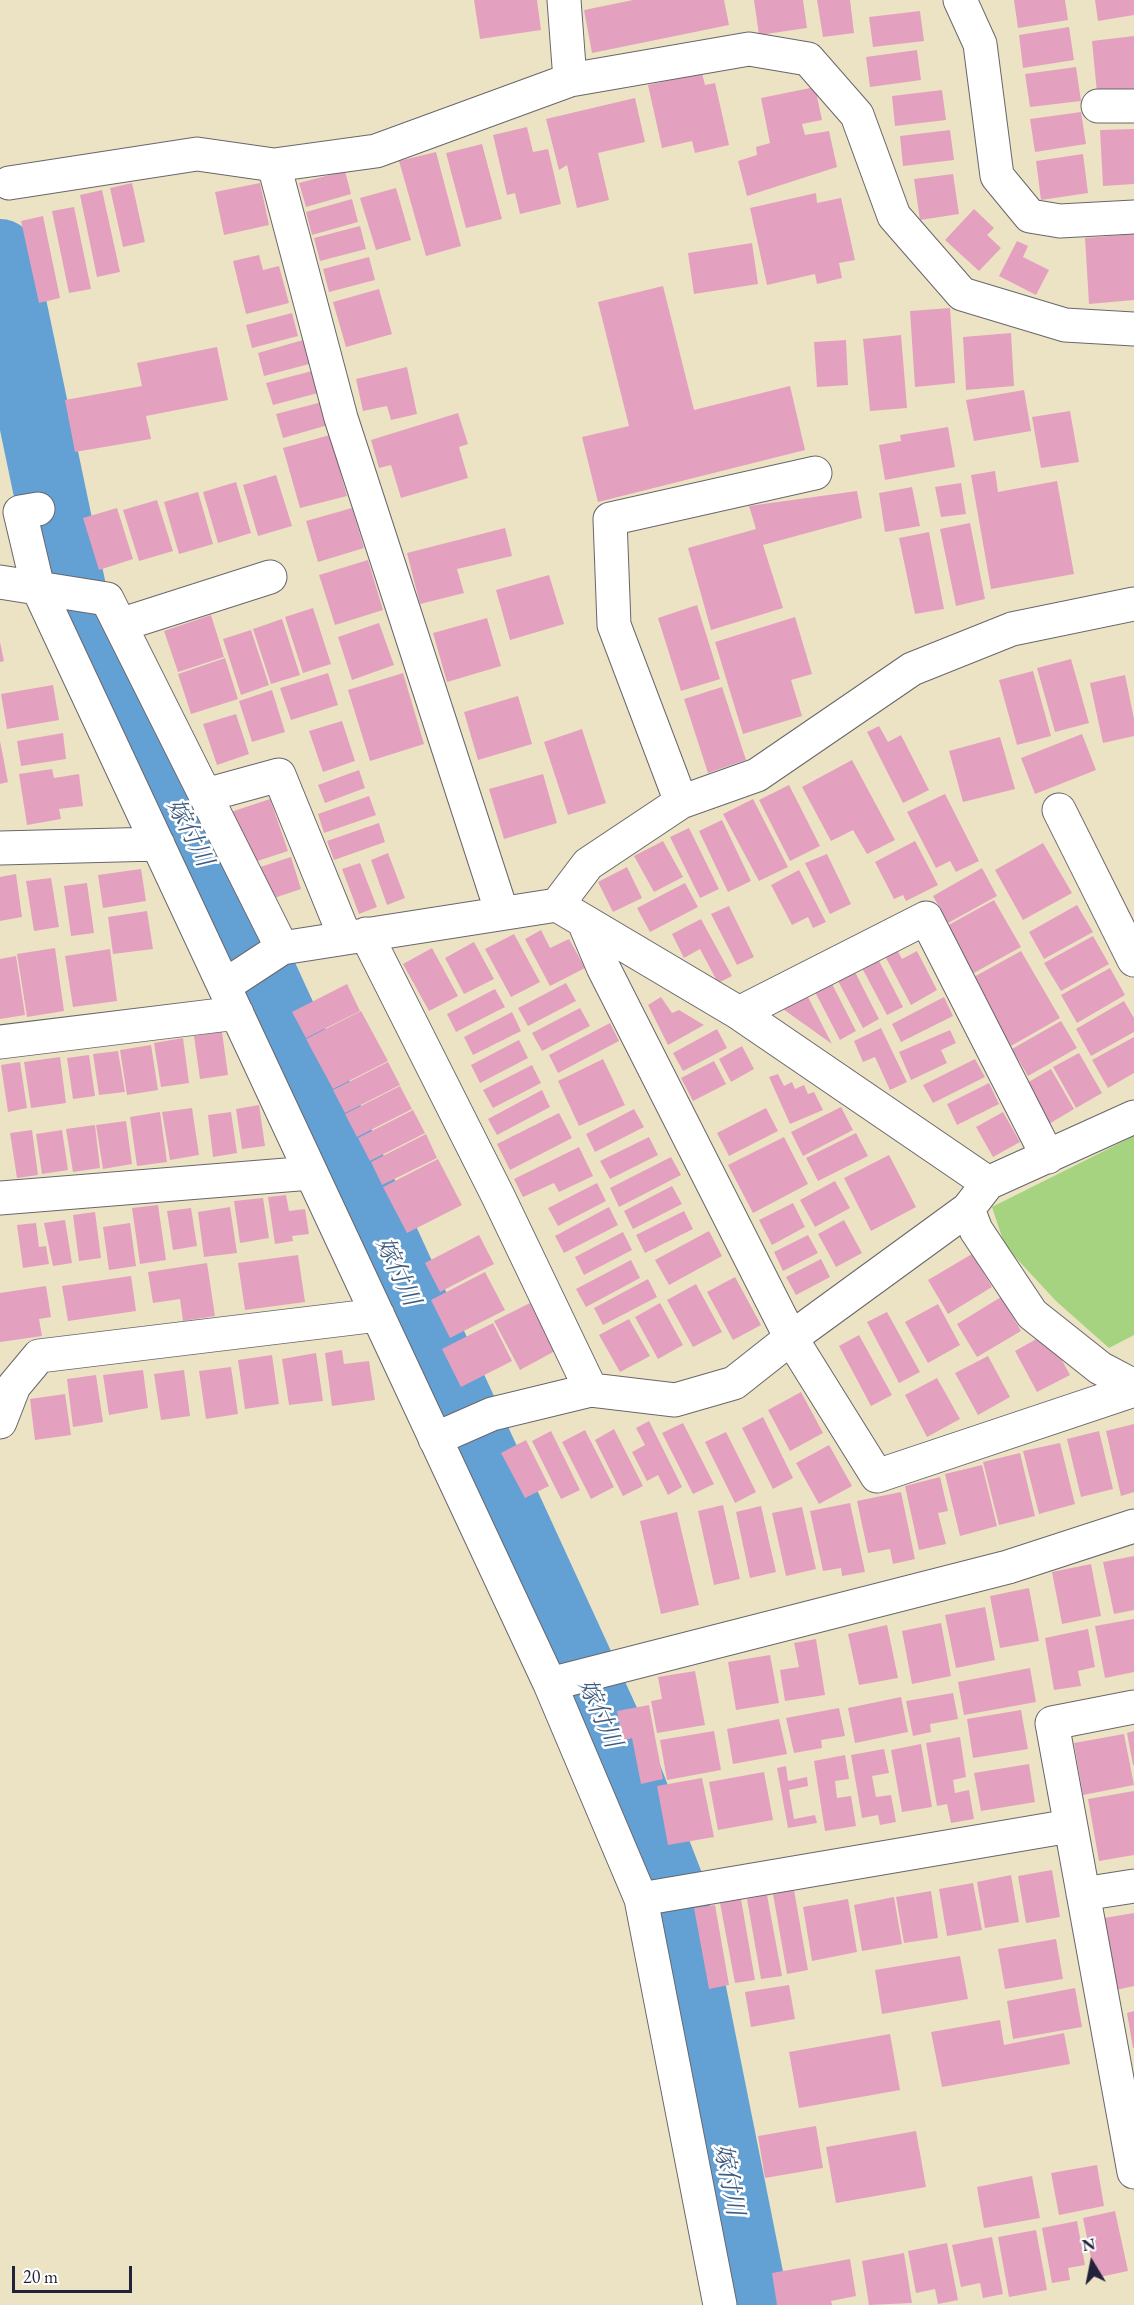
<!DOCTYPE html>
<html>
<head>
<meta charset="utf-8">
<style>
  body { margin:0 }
  #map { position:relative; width:1134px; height:2305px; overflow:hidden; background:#ece3c4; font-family:"EB Garamond",serif }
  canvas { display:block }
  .north { position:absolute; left:1062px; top:2233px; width:60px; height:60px; -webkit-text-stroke:4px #fff; paint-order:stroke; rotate:350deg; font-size:16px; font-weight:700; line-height:24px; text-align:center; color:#22223b }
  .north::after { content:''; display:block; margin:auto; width:21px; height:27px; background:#22223b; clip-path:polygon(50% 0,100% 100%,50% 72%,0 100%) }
  .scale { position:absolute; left:12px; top:2266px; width:120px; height:27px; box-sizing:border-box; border:3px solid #22223b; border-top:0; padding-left:8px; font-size:18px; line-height:21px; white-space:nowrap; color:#22223b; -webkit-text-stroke:4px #fff; paint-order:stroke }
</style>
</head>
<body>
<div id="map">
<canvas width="1134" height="2305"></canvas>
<div class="north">N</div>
<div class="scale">20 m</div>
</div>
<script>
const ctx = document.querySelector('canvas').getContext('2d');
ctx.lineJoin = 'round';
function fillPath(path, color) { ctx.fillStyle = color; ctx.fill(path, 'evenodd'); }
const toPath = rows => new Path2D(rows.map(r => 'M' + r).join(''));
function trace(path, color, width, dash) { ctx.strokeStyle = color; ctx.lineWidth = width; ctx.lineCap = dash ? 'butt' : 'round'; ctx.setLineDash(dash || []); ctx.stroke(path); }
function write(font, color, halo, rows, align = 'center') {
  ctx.font = font + ' "EB Garamond","Noto Serif JP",serif'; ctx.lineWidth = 5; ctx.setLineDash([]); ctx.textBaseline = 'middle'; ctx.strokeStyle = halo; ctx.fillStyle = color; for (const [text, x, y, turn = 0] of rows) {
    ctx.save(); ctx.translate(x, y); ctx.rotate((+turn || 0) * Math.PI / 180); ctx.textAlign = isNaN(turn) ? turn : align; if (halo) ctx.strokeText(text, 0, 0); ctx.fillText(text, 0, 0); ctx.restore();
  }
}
const green = toPath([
  [1134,1136,1134,1335,1109,1348,1056,1301,1005,1246,992,1207]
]);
const river = toPath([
  [0,255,73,603,263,979,609,1733,670,1890,753,2305]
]);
const building = toPath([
  [474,0,537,0,541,30,480,39],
  [633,0,724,0,729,25,592,53,584,10],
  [754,0,803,0,807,28,759,35],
  [817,0,850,0,854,33,823,37],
  [1014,0,1065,0,1068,20,1018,28],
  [1095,0,1134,0,1134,15,1098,21],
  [920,11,924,41,873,47,869,17],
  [1069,27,1074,60,1023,68,1019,35],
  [1134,36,1134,89,1097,93,1092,41],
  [917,50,921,80,870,87,866,57],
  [1076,67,1081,101,1030,107,1025,74],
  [702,73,705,85,715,83,729,145,695,153,692,141,662,148,648,85],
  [815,87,822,120,802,124,805,135,829,131,837,167,747,196,738,161,757,155,756,147,770,143,761,98],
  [942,90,946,120,895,126,892,96],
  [635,98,645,142,598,153,609,200,577,208,567,165,559,170,546,119],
  [1081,112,1086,144,1035,152,1030,119],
  [527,127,533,152,548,149,561,204,520,214,515,193,507,195,493,135],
  [1134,129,1134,184,1103,186,1100,130],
  [950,130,954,160,903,166,900,136],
  [482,144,502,219,466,228,446,153],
  [436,152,461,246,426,256,399,161],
  [1083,154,1088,193,1041,200,1036,161],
  [345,171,351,194,306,207,299,183],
  [953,174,959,214,920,220,914,179],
  [132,183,145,242,123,247,110,188],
  [260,183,269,225,224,235,215,192],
  [396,188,411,240,376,250,360,198],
  [102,190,120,272,97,277,80,195],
  [816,193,817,203,841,198,855,260,839,263,842,278,817,284,815,274,767,285,750,208],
  [352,199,358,222,312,235,306,212],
  [74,207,91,289,69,293,52,211],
  [974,209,994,228,987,235,1001,248,979,271,945,240],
  [43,216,60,298,39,303,21,221],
  [360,226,366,249,320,261,314,238],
  [1134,234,1134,300,1089,304,1085,238],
  [1017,241,1028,246,1023,257,1049,270,1036,295,999,276],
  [752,243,758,284,694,294,688,253],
  [259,255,263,270,279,266,289,303,246,314,233,261],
  [369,257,375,280,329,292,323,269],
  [663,286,694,410,790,386,805,450,598,502,582,437,629,426,598,302],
  [379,289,392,334,346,347,333,302],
  [950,308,955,383,915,387,910,311],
  [292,313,298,336,252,348,246,325],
  [1011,333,1014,386,966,390,963,337],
  [901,335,907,408,870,411,863,339],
  [303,340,309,364,264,376,258,353],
  [846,340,848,385,817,387,814,342],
  [217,347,228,400,146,416,151,439,75,452,65,400,142,386,137,363],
  [407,367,417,414,391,420,387,406,363,411,356,379],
  [312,371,318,393,273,405,266,383],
  [1024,390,1031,431,974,441,966,400],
  [322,402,328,425,283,438,276,414],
  [1070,411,1079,462,1041,468,1032,417],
  [458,413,468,444,459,447,468,478,401,498,391,465,379,468,371,440],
  [948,427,955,467,885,480,879,445,901,441,900,435],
  [330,435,347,496,300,508,283,448],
  [995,471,998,492,1057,481,1074,574,991,589,971,475],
  [276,475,292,526,258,536,243,485],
  [236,482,251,533,218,543,203,492],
  [961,483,966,514,941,517,935,487],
  [912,487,920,526,885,532,879,493],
  [857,491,862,518,763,545,783,608,711,630,688,548,756,529,749,506],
  [198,492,213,544,179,554,164,502],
  [157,500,173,551,139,561,123,510],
  [117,508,133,559,99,570,83,518],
  [352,508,364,548,318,562,306,521],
  [970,523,985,599,956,606,940,529],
  [505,528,512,556,457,569,464,593,420,604,407,553],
  [929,532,944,609,915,614,899,538],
  [368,560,383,610,335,625,319,575],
  [549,575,564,624,510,640,496,590],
  [697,605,720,679,681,691,658,618],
  [313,608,331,664,303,673,285,617],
  [211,615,224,657,178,672,164,631],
  [795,617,812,674,791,680,802,716,743,734,715,642],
  [487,618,501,666,447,682,433,633],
  [282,619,300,675,271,684,253,629],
  [379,623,394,665,352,680,338,637],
  [251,630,269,685,241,695,223,639],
  [0,642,4,661,0,662],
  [225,658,238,699,191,714,178,674],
  [1071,659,1089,723,1055,732,1037,668],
  [1033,671,1051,736,1017,745,999,680],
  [328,673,338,705,291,720,280,688],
  [403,673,424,744,370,761,348,690],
  [1125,675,1134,719,1134,736,1103,743,1090,683],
  [53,685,59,720,7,729,1,694],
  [722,687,746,760,708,773,684,699],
  [272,690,285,732,252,742,239,701],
  [518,696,532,744,478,760,464,712],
  [236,714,249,754,217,765,203,724],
  [342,721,355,761,323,772,309,731],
  [879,726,888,742,901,735,929,790,903,803,867,732],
  [582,729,606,803,568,815,544,742],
  [63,733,66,759,21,766,17,741],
  [1082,734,1096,770,1035,794,1021,758],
  [1000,737,1015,789,963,802,949,751],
  [0,741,8,782,0,784],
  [852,760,895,840,867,854,853,830,831,841,802,787],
  [52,769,54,778,79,774,83,806,59,809,61,819,27,825,19,774],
  [359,770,365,788,325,803,318,785],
  [543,774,557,823,504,839,489,789],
  [789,785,820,846,790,861,759,800],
  [945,794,979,861,956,872,950,861,936,868,907,812],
  [369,796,376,815,324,833,318,814],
  [270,799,288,851,248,864,231,812],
  [753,799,788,867,759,881,723,814],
  [722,820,751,881,728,892,699,831],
  [379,823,385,842,334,860,327,841],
  [689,828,719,889,700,898,670,837],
  [663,841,683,877,654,892,634,856],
  [915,841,938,885,906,901,903,895,894,899,875,862],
  [1043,843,1072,893,1023,920,995,870],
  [388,853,405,898,387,905,371,860],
  [827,854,851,904,830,914,805,863],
  [291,857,301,889,265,901,254,869],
  [360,863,377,907,359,914,342,869],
  [627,867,642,898,613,912,598,882],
  [982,868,997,896,948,923,933,896],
  [141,869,146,901,103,908,98,875],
  [799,870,826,922,813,928,808,917,792,925,771,885],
  [16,874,22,917,0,921,0,877],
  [51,878,59,927,34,931,26,881],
  [87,883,94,933,71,936,64,886],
  [685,883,698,907,650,932,637,908],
  [994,900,1021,947,972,974,945,927],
  [1077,905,1093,932,1044,959,1029,932],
  [729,906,754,957,737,965,711,914],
  [147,911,153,949,113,954,108,917],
  [701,919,732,976,718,983,700,949,684,958,672,934],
  [541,930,550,948,569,939,585,968,550,986,525,939],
  [514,934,540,982,511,997,485,949],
  [1093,936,1109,964,1061,991,1044,963],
  [474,942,494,979,464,994,445,958],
  [55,948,64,1011,27,1017,17,954],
  [432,948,458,996,429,1011,403,964],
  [110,949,117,1001,73,1007,65,956],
  [897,950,902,959,917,951,937,990,911,1005,885,956],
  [1021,951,1060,1018,1011,1046,972,978],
  [16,956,25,1015,0,1019,0,959],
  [878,959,903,1007,887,1015,862,968],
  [1110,968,1125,995,1077,1023,1061,995],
  [855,972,879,1019,863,1028,838,981],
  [566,983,576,1001,528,1026,518,1008],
  [347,984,360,1011,306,1038,292,1012],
  [832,984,856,1031,840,1040,815,992],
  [495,989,505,1007,456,1032,447,1014],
  [661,997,672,1013,679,1010,704,1025,668,1045,648,1005],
  [808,997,832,1044,783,1009],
  [944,997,953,1016,901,1042,892,1024],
  [1124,1001,1134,1018,1134,1032,1091,1056,1076,1029],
  [580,1008,590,1026,542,1051,532,1033],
  [361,1011,388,1061,333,1089,306,1039],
  [512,1012,521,1031,473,1055,464,1037],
  [1061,1021,1077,1048,1028,1076,1012,1049],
  [610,1023,619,1041,558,1073,549,1055],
  [881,1028,907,1082,890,1090,875,1057,863,1062,854,1041],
  [717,1029,727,1048,683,1071,673,1053],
  [950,1030,956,1043,941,1050,947,1063,911,1080,899,1052],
  [222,1032,228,1075,200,1079,194,1036],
  [1134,1037,1134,1073,1108,1088,1092,1060],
  [183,1038,189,1083,161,1087,154,1043],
  [519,1040,528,1058,480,1083,471,1065],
  [151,1045,158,1090,127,1095,120,1050],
  [742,1046,754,1069,731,1082,719,1059],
  [118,1051,125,1092,99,1095,93,1054],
  [1079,1053,1102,1093,1076,1108,1053,1067],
  [89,1055,95,1096,73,1099,67,1058],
  [60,1057,66,1103,31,1108,24,1062],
  [603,1059,625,1105,579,1126,558,1081],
  [975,1059,985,1077,933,1103,923,1085],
  [714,1061,726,1084,693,1101,681,1078],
  [20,1062,27,1108,8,1112,1,1065],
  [388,1062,400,1085,345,1113,333,1090],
  [532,1065,541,1083,493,1108,483,1090],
  [1051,1069,1074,1109,1049,1124,1025,1084],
  [778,1074,784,1086,792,1082,795,1089,804,1085,808,1094,814,1092,823,1110,790,1124,769,1077],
  [989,1083,999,1104,957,1125,947,1104],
  [400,1086,412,1109,357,1137,345,1114],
  [542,1090,550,1107,497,1135,488,1119],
  [259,1105,265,1146,242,1149,236,1109],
  [841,1107,853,1130,803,1156,791,1132],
  [192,1108,199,1155,170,1160,162,1112],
  [766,1108,778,1131,729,1156,717,1133],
  [634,1109,644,1127,595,1152,586,1134],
  [413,1110,425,1133,370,1161,358,1138],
  [160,1112,167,1162,137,1166,130,1117],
  [231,1112,237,1153,213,1157,208,1115],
  [1003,1112,1020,1142,993,1157,976,1127],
  [559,1113,572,1138,510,1170,497,1144],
  [126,1121,132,1164,103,1169,96,1125],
  [95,1125,100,1168,73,1172,66,1129],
  [32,1130,38,1175,17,1178,10,1133],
  [62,1130,68,1170,42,1174,36,1134],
  [856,1133,868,1156,818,1181,806,1158],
  [426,1134,437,1158,382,1185,371,1162],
  [649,1137,658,1155,610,1179,600,1161],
  [784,1137,808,1184,753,1213,728,1165],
  [579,1147,593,1176,559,1192,554,1183,523,1197,514,1179],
  [889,1155,916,1207,871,1231,844,1178],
  [671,1157,681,1175,619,1207,610,1188],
  [438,1159,462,1205,407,1233,383,1187],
  [835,1181,850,1208,815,1227,800,1200],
  [597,1183,606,1201,558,1226,548,1208],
  [672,1186,682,1204,633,1229,624,1211],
  [286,1195,289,1211,305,1209,309,1234,292,1236,293,1241,275,1244,268,1197],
  [263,1198,269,1238,240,1243,234,1201],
  [793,1203,805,1227,772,1245,759,1220],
  [158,1205,166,1260,140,1264,132,1208],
  [230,1207,237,1253,204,1257,198,1212],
  [609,1207,618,1225,564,1253,555,1236],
  [191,1208,197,1246,173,1250,167,1211],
  [684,1211,693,1229,645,1253,636,1235],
  [95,1212,101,1258,79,1261,73,1215],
  [65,1220,72,1263,53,1266,44,1223],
  [844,1220,862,1253,836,1267,818,1234],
  [36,1223,39,1247,46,1246,49,1264,23,1268,17,1225],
  [130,1223,136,1266,109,1270,103,1227],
  [709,1231,722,1256,669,1285,655,1260],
  [623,1232,632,1250,584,1275,575,1257],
  [479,1235,494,1264,440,1292,425,1263],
  [808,1235,818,1253,783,1271,774,1252],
  [972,1254,992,1287,948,1314,928,1280],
  [298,1255,305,1302,245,1310,238,1263],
  [821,1259,830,1277,796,1295,786,1277],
  [631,1260,640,1278,586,1307,576,1289],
  [207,1263,215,1316,183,1321,180,1299,153,1303,148,1272],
  [485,1272,505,1310,450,1338,431,1300],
  [131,1276,136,1311,68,1321,62,1286],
  [735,1277,761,1325,733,1340,707,1292],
  [648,1279,657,1297,603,1325,594,1308],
  [696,1284,722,1332,693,1347,667,1300],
  [46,1286,51,1317,39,1319,42,1336,0,1342,0,1293],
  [1001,1297,1021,1331,977,1357,957,1324],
  [530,1303,555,1351,520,1370,494,1321],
  [660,1303,683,1345,658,1359,635,1317],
  [938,1304,960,1345,928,1363,905,1322],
  [887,1312,920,1372,899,1383,867,1322],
  [629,1319,650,1356,620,1372,599,1335],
  [493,1323,512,1361,461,1387,442,1349],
  [1047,1333,1070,1375,1037,1392,1015,1351],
  [859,1335,892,1395,871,1406,839,1346],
  [342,1350,344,1364,369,1361,375,1400,332,1406,325,1353],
  [316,1353,323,1401,289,1405,282,1359],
  [272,1355,279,1404,245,1409,238,1360],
  [988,1356,1010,1397,978,1415,955,1373],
  [231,1367,238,1414,206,1419,199,1371],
  [143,1370,148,1408,109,1415,103,1375],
  [184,1370,190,1416,161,1420,154,1374],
  [96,1375,103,1422,73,1427,67,1379],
  [937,1378,960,1419,927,1437,905,1395],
  [801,1392,823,1433,790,1451,768,1410],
  [65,1394,71,1435,35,1440,30,1399],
  [763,1417,793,1478,773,1489,742,1428],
  [649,1421,682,1487,668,1495,658,1475,647,1481,632,1452,645,1445,636,1428],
  [683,1423,714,1484,693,1494,662,1433],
  [1134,1424,1134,1492,1121,1496,1106,1431],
  [614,1429,643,1486,623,1496,595,1440],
  [585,1430,614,1487,591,1499,562,1442],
  [551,1431,580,1490,561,1499,532,1441],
  [1099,1431,1113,1489,1081,1497,1067,1439],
  [726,1432,756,1492,735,1503,705,1442],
  [526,1440,549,1486,525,1498,501,1453],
  [1060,1443,1075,1504,1039,1514,1023,1451],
  [829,1445,852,1486,819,1504,796,1463],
  [1020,1453,1035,1516,999,1525,983,1462],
  [982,1465,997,1526,960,1536,945,1474],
  [940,1477,948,1511,938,1513,946,1544,919,1550,905,1486],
  [901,1492,915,1559,893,1564,890,1549,868,1553,857,1501],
  [850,1503,865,1572,842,1576,841,1568,823,1571,810,1511],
  [723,1505,740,1579,714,1585,698,1511],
  [761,1506,776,1572,750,1578,736,1512],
  [802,1507,816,1569,786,1576,772,1513],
  [677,1512,699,1605,661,1614,640,1521],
  [1134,1556,1134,1610,1114,1614,1103,1562],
  [1091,1564,1101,1616,1062,1624,1052,1572],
  [1029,1588,1039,1641,1000,1648,990,1596],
  [985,1607,995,1660,956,1668,945,1615],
  [1134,1619,1134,1672,1105,1678,1095,1626],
  [941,1623,951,1676,912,1684,902,1631],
  [887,1625,898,1678,859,1685,848,1634],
  [1088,1629,1095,1667,1078,1671,1081,1686,1054,1690,1045,1638],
  [816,1639,825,1695,785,1701,780,1670,799,1667,794,1643],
  [770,1655,779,1703,736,1710,728,1662],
  [1030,1668,1036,1702,964,1715,958,1682],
  [695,1671,705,1725,657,1733,651,1701,662,1699,658,1677],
  [953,1693,958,1719,930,1724,931,1732,913,1736,906,1701],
  [901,1697,908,1732,855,1743,848,1708],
  [649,1705,663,1779,641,1784,632,1738,623,1741,617,1711],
  [839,1708,845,1736,821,1740,822,1748,794,1753,786,1718],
  [1021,1710,1028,1749,973,1758,967,1719],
  [779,1719,787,1754,733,1764,727,1729],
  [714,1731,721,1770,667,1780,660,1740],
  [1134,1731,1134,1765,1133,1765,1127,1733],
  [1124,1734,1134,1785,1083,1795,1074,1743],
  [960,1737,966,1777,953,1780,955,1793,969,1790,974,1819,951,1823,947,1804,937,1806,926,1743],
  [921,1744,932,1807,902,1812,891,1750],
  [884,1749,889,1773,872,1776,876,1797,891,1795,896,1822,880,1825,878,1815,862,1818,851,1755],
  [845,1755,849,1779,835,1781,837,1798,851,1796,856,1826,825,1831,814,1761],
  [1029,1764,1035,1802,981,1811,974,1773],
  [786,1766,788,1781,807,1777,808,1786,789,1790,794,1819,815,1815,817,1823,788,1828,777,1768],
  [764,1772,773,1820,718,1830,709,1782],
  [702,1778,714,1837,668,1845,657,1786],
  [1134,1791,1134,1855,1099,1861,1088,1799],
  [1052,1870,1060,1917,1026,1923,1018,1876],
  [1011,1875,1019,1922,985,1928,977,1882],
  [973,1883,982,1930,947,1936,939,1889],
  [794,1890,808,1970,787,1974,773,1894],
  [931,1891,938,1938,904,1943,896,1897],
  [767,1895,782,1976,761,1979,747,1899],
  [894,1897,902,1944,862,1951,854,1905],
  [741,1899,755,1980,735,1983,720,1903],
  [848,1899,857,1952,812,1961,803,1907],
  [715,1905,729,1985,709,1989,694,1908],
  [1134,1913,1134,1986,1116,1990,1104,1918],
  [1056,1939,1063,1979,1005,1989,998,1949],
  [960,1956,968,1999,882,2014,875,1970],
  [789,1985,795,2019,751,2027,745,1992],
  [1075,1988,1082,2027,1013,2039,1007,2001],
  [1134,2011,1134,2048,1133,2048,1127,2013],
  [1000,2020,1004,2045,1064,2033,1070,2064,942,2087,931,2032],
  [890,2034,900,2090,799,2108,789,2052],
  [816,2126,823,2168,765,2178,758,2136],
  [916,2131,926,2187,836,2203,826,2147],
  [1097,2165,1104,2206,1059,2215,1051,2173],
  [1032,2176,1040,2218,984,2228,977,2187],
  [1115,2211,1128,2271,1095,2278,1083,2218],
  [1077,2221,1085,2265,1068,2268,1070,2280,1052,2283,1042,2228],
  [1036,2230,1047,2290,1009,2297,998,2237],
  [992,2237,1003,2294,983,2298,980,2283,961,2287,952,2245],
  [947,2243,958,2300,938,2304,935,2289,916,2293,908,2251],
  [904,2253,912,2303,869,2305,862,2261],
  [850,2259,856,2296,831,2301,832,2305,777,2305,772,2273]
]);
const minor = toPath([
  [564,0,570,80],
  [960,0,980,44,997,176,1030,216,1060,221,1134,217],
  [1098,106,1134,106],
  [274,165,341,418,502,913],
  [9,183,197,154,274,165,376,151,570,80,749,49,808,59,857,115,894,216,962,294,1065,325,1134,329],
  [38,509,20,512,38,588,550,1684,641,1899,720,2305],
  [0,582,107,599,282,948],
  [120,625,270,577],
  [206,795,279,775,345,937],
  [681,802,614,625,610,519,815,473],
  [1059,810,1134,960],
  [0,848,158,844],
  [557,905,588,864,681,802,757,775,912,669,1012,629,1134,604],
  [584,922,603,967,791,1338,877,1476,1134,1390],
  [366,934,498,1196,591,1390],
  [224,986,282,948,557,905,739,1013,988,1183],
  [739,1013,926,918,1048,1157],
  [0,1042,237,1013],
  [0,1198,311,1173],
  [968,1209,976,1230,1032,1314,1100,1368,1134,1386],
  [0,1422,14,1386,39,1356,378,1315],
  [435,1439,492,1414,591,1390,675,1400,734,1383,791,1338,968,1209,988,1183,1134,1117],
  [550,1684,1008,1567,1134,1526],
  [1134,1707,1052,1723,1134,2172],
  [1083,1894,1134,1886],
  [641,1899,1070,1826]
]);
const waterNames = [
  ["嫁付川",189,833,63],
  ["嫁付川",397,1272,65],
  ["嫁付川",599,1714,66],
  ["嫁付川",728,2180,79]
];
fillPath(green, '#a5d380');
trace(river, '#63a0d4', 72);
fillPath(building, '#e4a1bf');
trace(minor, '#69666b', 35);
trace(minor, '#fff', 33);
write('italic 24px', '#3f5b80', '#fff', waterNames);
</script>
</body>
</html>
